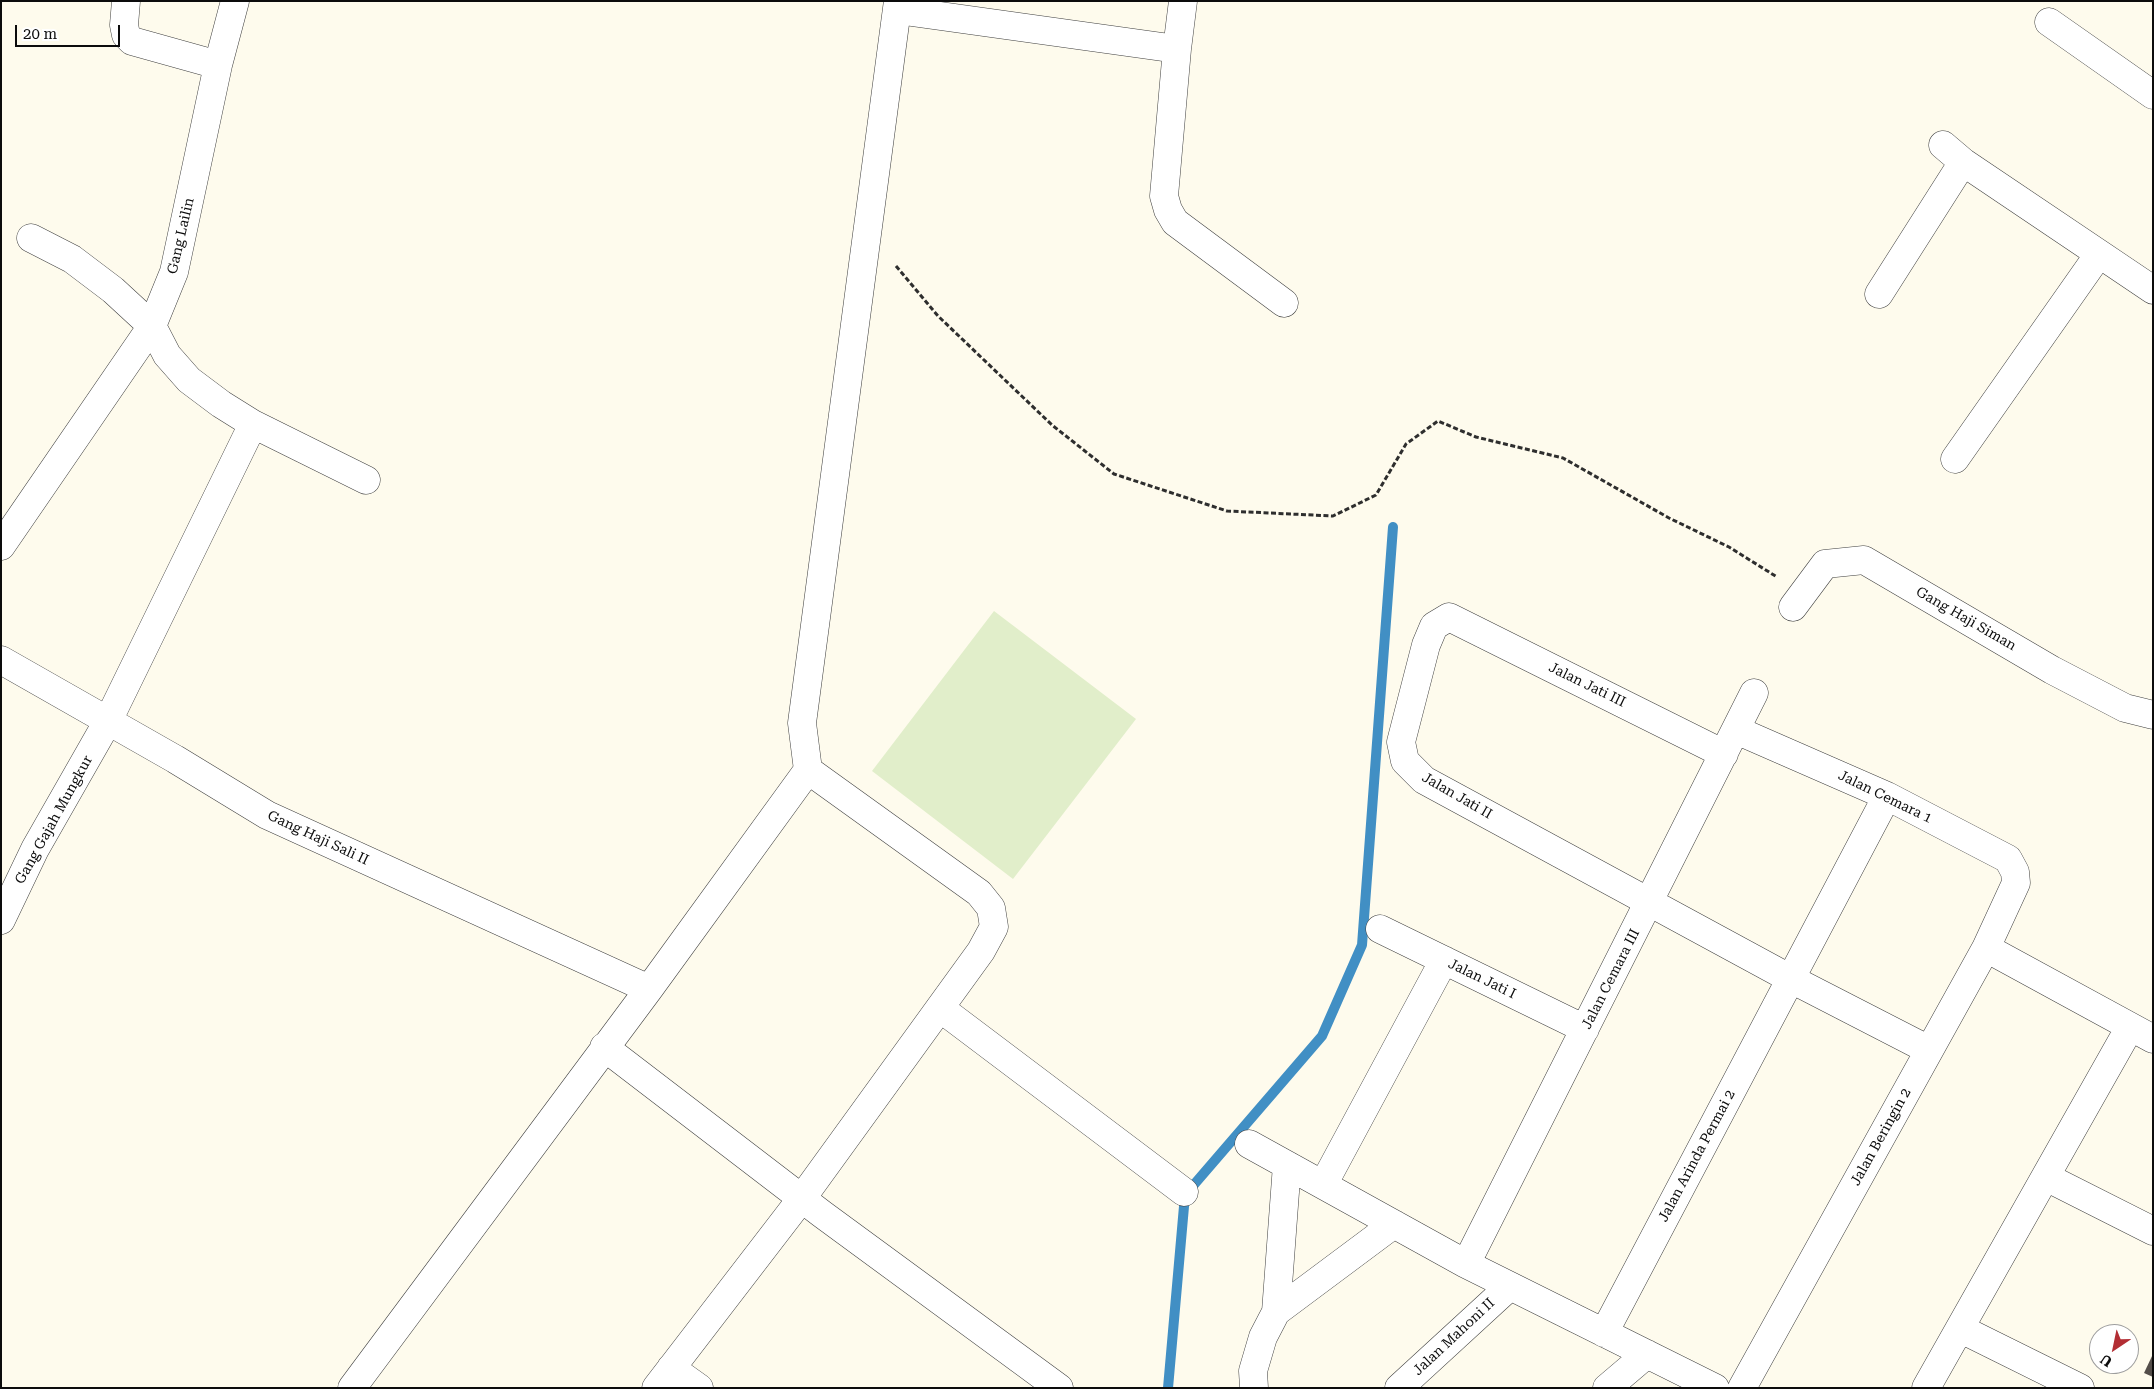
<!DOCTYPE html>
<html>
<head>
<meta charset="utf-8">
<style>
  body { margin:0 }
  #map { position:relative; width:2154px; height:1389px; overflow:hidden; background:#fefbed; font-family:"Roboto Serif",serif }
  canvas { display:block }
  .frame { position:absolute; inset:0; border:2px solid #0c0c0c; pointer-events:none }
  .north { position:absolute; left:2089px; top:1324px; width:50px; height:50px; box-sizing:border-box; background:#fff; border:1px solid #9e9e9e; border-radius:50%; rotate:214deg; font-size:14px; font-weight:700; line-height:20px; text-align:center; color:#0c0c0c }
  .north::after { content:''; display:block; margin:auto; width:18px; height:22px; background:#b32e34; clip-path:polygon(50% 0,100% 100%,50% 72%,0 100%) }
  .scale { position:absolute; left:15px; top:25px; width:105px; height:22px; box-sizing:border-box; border:2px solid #0c0c0c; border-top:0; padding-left:6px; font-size:15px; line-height:18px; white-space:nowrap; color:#0c0c0c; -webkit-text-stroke:4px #fff; paint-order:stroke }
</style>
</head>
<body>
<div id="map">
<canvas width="2154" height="1389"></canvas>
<div class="frame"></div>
<div class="north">U</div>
<div class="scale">20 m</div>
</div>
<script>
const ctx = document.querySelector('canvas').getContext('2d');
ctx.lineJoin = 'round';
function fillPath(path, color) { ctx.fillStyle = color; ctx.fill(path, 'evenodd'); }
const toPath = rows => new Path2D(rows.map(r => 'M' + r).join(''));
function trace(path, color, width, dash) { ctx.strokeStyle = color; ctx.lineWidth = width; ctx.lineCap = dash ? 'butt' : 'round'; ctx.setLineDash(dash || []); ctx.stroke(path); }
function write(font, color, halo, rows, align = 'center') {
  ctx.font = font + ' "Roboto Serif",serif'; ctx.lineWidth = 5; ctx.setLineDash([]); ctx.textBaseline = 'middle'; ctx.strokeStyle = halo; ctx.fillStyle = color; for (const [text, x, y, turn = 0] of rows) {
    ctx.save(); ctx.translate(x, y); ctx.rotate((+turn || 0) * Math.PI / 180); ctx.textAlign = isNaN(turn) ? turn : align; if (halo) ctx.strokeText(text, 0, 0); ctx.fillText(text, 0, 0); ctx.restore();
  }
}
const pitch = toPath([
  [994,611,1136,719,1013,879,872,771]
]);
const stream = toPath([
  [1168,1388,1185,1195,1322,1036,1362,945,1393,527]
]);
const building = toPath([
  [2153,1354,2153,1377,2144,1373]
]);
const path = toPath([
  [896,266,938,316,1052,425,1114,474,1227,511,1333,516,1376,495,1406,444,1438,421,1476,437,1563,458,1669,518,1729,547,1777,577]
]);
const street = toPath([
  [126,1,124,25,126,35,132,41,218,65],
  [897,10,1177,49,1183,1],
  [2049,22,2153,95],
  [1177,49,1164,196,1168,210,1175,222,1284,303],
  [1943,145,1963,162,2153,290],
  [31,238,72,259,113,290,152,326,167,355,189,380,221,404,253,424,366,480],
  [1879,294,1963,162],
  [1955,459,2099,254],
  [1,546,152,326,174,272,218,65,235,1],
  [1793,607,1825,564,1864,560,2052,670,2125,708,2153,715],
  [1,660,175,759,267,815,649,989],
  [1736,730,1887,796,2008,859,2015,872,2016,883,1986,948,1742,1388],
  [1724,754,1449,617,1434,626,1426,645,1401,742,1405,761,1424,780,1791,979,1929,1050],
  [1,920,35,849,108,721,253,424],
  [1380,929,1585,1029],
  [1986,948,2153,1039],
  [940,1008,1184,1192],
  [604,1047,822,1214,1059,1388],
  [1249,1144,1466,1264,1715,1388],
  [2046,1177,2153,1231],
  [1323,1185,1444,960],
  [1466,1264,1754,693],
  [1276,1312,1394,1224],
  [1961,1329,2080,1388],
  [1604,1333,1887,796],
  [671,1368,699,1388],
  [352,1388,649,989,808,770,802,723,898,1],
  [656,1388,802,1198,981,951,994,927,991,908,979,893,808,770],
  [1254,1388,1253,1371,1263,1337,1276,1312,1287,1165],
  [1399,1388,1510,1286],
  [1607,1388,1647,1354],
  [1926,1388,2130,1027]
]);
const streetNames = [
  ["Gang Lailin",181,236,-77],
  ["Gang Haji Siman",1966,619,30],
  ["Jalan Jati III",1587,685,26],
  ["Jalan Jati II",1457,796,30],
  ["Jalan Cemara 1",1885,797,26],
  ["Gang Gajah Mungkur",54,820,-61],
  ["Gang Haji Sali II",318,838,25],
  ["Jalan Jati I",1482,979,26],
  ["Jalan Cemara III",1611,979,-63],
  ["Jalan Beringin 2",1881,1137,-61],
  ["Jalan Arinda Permai 2",1697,1156,-62],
  ["Jalan Mahoni II",1454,1337,-43]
];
fillPath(pitch, '#e1eeca');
trace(stream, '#418fc4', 10);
fillPath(building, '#544e4a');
trace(street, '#3f3f3f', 29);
trace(path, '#2e2e2e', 3, [5, 2.5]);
trace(street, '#fff', 28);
write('14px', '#0c0c0c', '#fff', streetNames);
</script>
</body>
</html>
